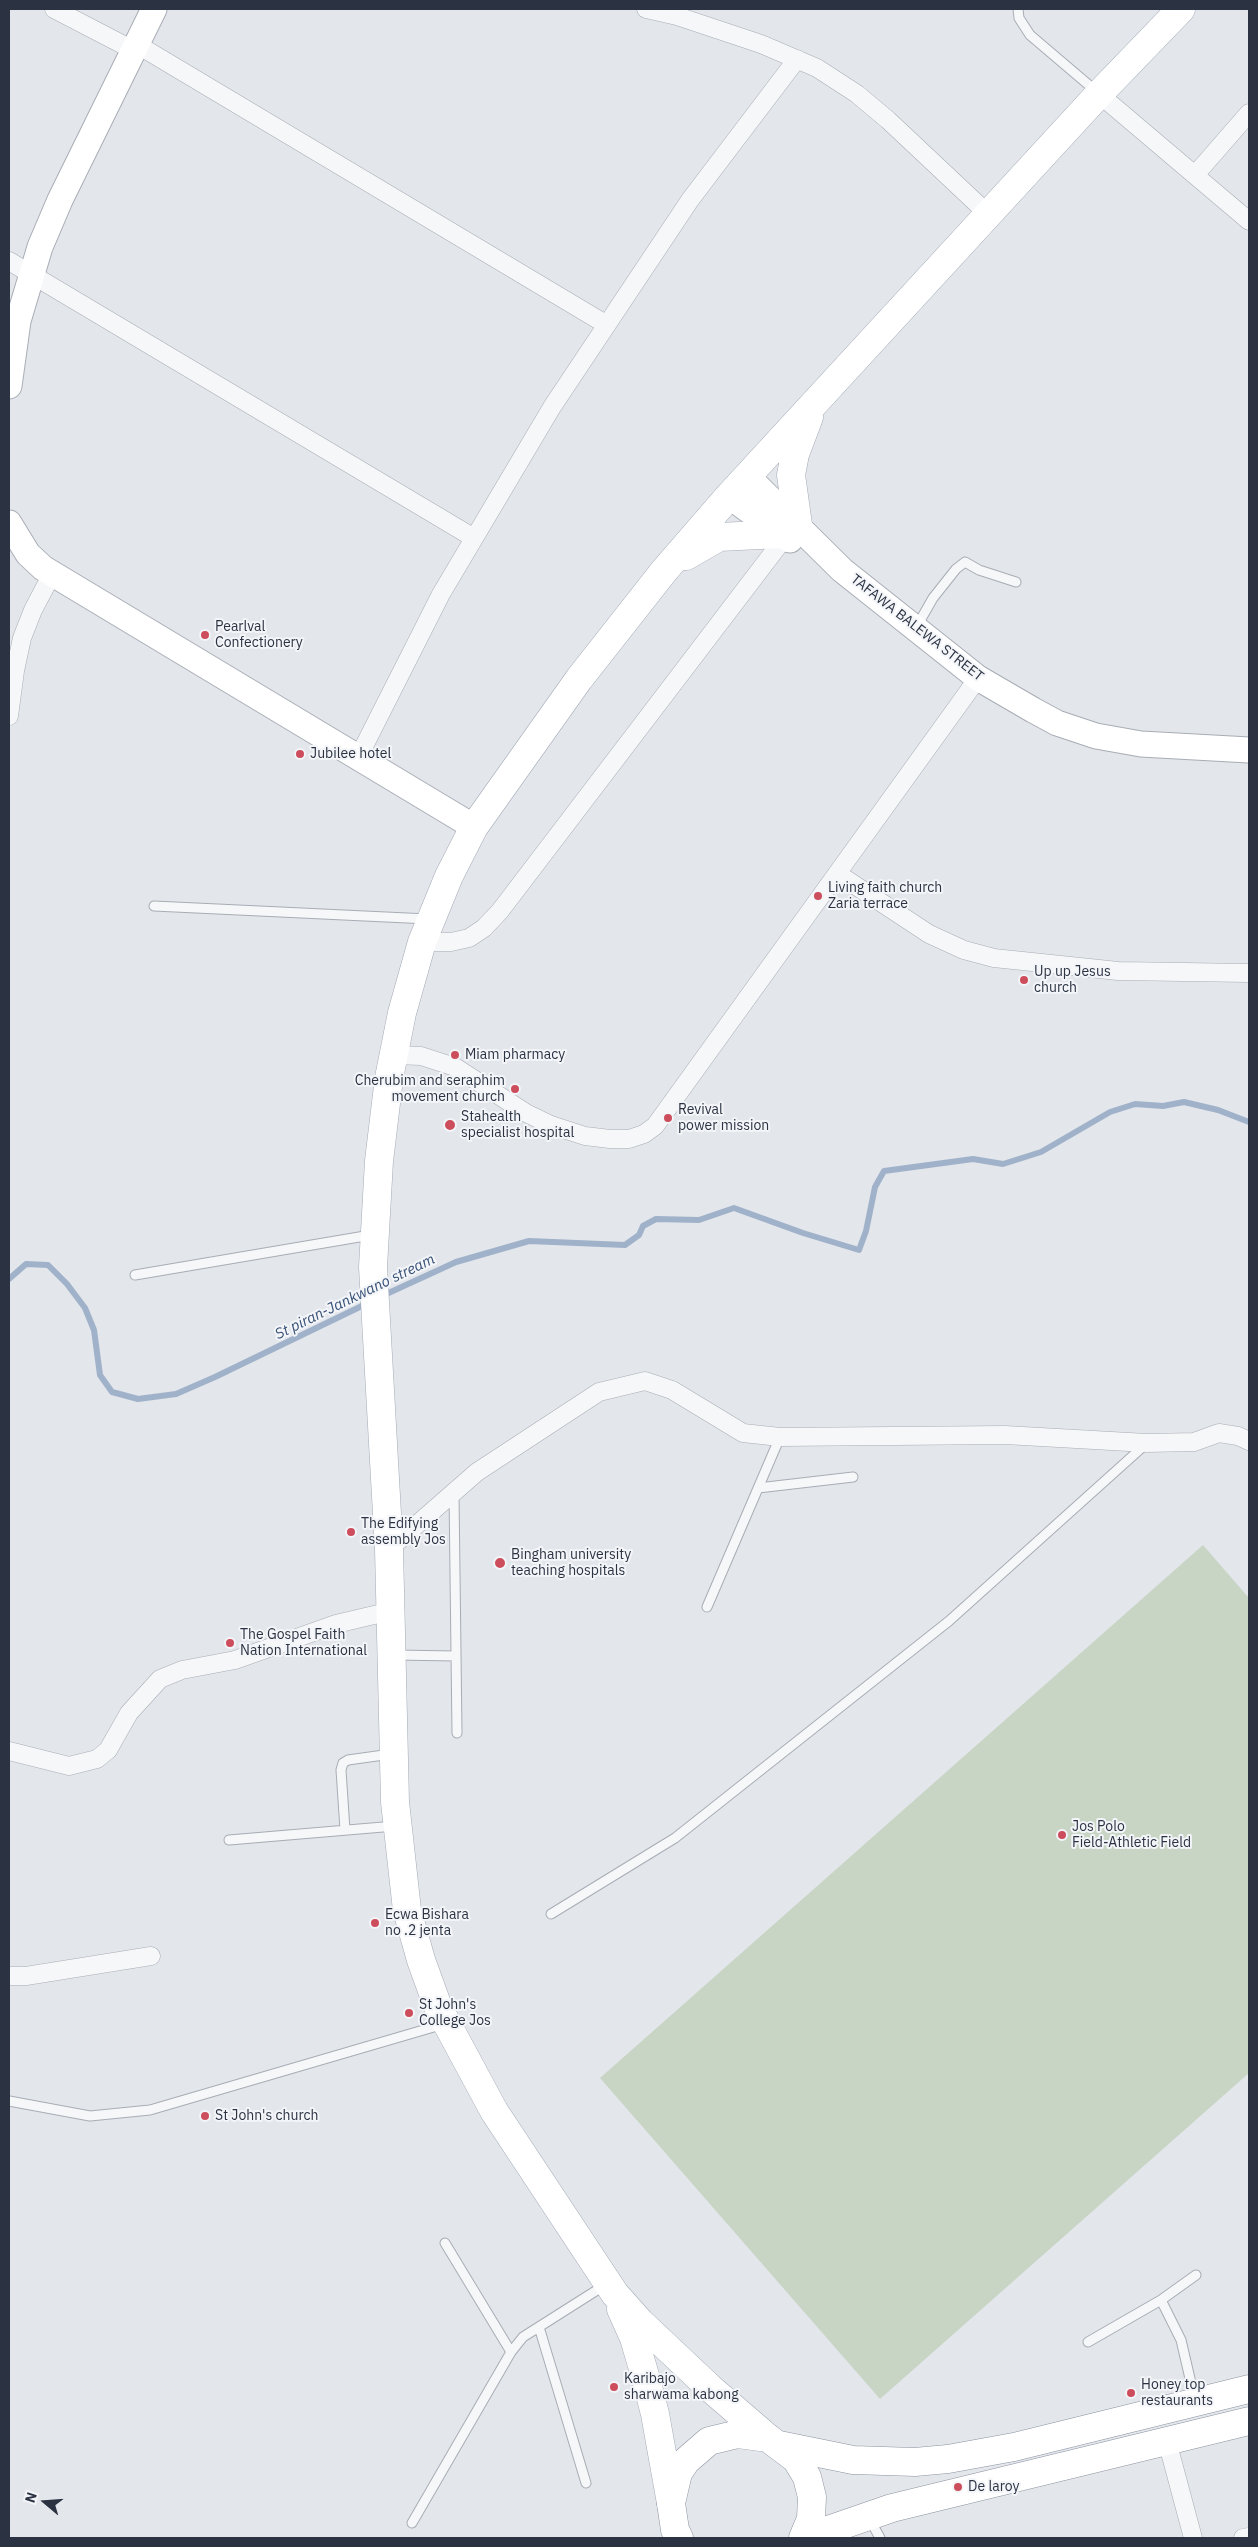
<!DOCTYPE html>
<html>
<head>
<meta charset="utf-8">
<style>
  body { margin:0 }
  #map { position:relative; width:1258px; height:2547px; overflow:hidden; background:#e3e6eb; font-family:"IBM Plex Sans",sans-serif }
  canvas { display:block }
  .frame { position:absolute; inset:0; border:10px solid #2b3343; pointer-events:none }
  .north { position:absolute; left:20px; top:2477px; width:50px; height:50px; -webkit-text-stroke:4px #f3f5f8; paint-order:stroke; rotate:288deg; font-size:14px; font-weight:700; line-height:20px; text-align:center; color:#2b3343 }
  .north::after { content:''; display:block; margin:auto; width:18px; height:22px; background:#2b3343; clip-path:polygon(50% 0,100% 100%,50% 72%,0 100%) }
</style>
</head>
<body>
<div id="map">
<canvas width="1258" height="2547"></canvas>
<div class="frame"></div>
<div class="north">N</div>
</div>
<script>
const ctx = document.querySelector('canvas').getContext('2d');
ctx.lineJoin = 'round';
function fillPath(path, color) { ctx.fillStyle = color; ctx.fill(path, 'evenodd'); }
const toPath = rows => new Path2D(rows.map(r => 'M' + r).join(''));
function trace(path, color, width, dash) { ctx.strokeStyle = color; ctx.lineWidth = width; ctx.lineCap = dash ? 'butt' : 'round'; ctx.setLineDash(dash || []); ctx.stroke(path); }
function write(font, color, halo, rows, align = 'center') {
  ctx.font = font + ' "IBM Plex Sans",sans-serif'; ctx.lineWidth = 4; ctx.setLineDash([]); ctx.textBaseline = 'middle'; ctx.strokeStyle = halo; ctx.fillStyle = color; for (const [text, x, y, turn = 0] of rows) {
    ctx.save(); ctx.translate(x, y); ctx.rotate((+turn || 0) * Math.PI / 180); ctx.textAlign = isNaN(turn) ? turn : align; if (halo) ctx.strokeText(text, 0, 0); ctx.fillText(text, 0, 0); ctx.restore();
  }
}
const green = toPath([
  [1203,1545,1249,1598,1249,2073,880,2399,600,2078]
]);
const stream = toPath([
  [9,1279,26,1264,48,1265,67,1284,85,1308,94,1330,100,1375,112,1392,138,1399,176,1394,215,1377,368,1303],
  [382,1296,456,1262,529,1241,625,1245,639,1235,643,1226,656,1219,699,1220,734,1208,803,1233,859,1250,866,1231,875,1187,884,1171,973,1159,1003,1164,1041,1152,1110,1112,1135,1104,1163,1106,1184,1102,1218,1110,1249,1122]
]);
const lane = toPath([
  [1018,9,1019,18,1030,35,1097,92],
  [917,626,933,598,956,569,965,562,979,570,1016,582],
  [154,906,428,919],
  [135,1275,371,1235],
  [758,1488,853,1477],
  [454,1494,457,1733],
  [707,1607,780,1437],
  [394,1655,456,1656],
  [345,1830,341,1770,343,1763,348,1760,391,1754],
  [229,1840,395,1826],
  [551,1914,675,1838,949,1621,1147,1443],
  [9,2101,90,2116,150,2110,444,2024],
  [445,2243,511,2352],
  [1161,2300,1181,2340,1195,2400],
  [539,2327,586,2483],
  [1088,2342,1161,2300,1196,2275],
  [869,2518,880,2538],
  [412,2523,511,2352,523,2337,605,2285]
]);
const street = toPath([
  [54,9,135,51],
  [646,9,677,16,761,44,817,68,857,94,888,120,988,214],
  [138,45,607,325],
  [1099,94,1249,221],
  [1195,175,1249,113],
  [9,261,474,538],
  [9,716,15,671,22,638,33,610,52,574],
  [358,758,441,594,552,407,690,200,797,59],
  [838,874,929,934,964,950,994,958,1118,971,1249,973],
  [422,942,451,942,469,938,484,928,500,911,785,537],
  [394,1055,421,1056,455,1067,526,1113,551,1125,585,1136,610,1139,629,1139,644,1134,655,1126,978,678],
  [389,1549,477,1472,599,1392,645,1381,672,1390,743,1433,780,1437,1005,1435,1147,1443,1194,1442,1219,1433,1238,1436,1249,1441],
  [9,1751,69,1766,97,1759,108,1750,129,1713,160,1679,182,1670,235,1660,336,1624,391,1611],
  [9,1976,26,1976,151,1956],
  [1167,2441,1193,2538],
  [1243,2538,1249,2537]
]);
const secondary = toPath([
  [9,386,18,321,40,247,60,200,154,9],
  [748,477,842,570,978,678,1033,710,1057,723,1096,736,1141,744,1249,750],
  [729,496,790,540],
  [9,523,28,554,43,568,474,827]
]);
const primary = toPath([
  [798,525,791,475,795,454,809,417],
  [686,556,719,537,780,534],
  [621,2309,634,2338,646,2379,655,2414,671,2503],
  [768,2438,710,2388,640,2322,615,2294,494,2111,438,2007,421,1960,407,1910,395,1802,389,1549,373,1267,379,1161,389,1078,402,1013,422,942,449,876,474,827,579,679,664,571,729,496,1099,94,1181,9]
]);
const highway = toPath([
  [779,2445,853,2460,915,2462,948,2459,1014,2447,1249,2389],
  [679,2538,675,2530,671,2503,678,2473,686,2461,709,2441,738,2434,768,2438,796,2459,807,2477,812,2497,811,2519,803,2538],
  [805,2538,892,2508,1249,2421]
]);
const markers = [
  [205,635,5,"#cc4d5b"],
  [300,754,5,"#cc4d5b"],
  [818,896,5,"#cc4d5b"],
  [1024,980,5,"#cc4d5b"],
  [455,1055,5,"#cc4d5b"],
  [515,1089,5,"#cc4d5b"],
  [668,1118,5,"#cc4d5b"],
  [450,1125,6,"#cc4d5b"],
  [351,1532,5,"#cc4d5b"],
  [500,1563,6,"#cc4d5b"],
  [230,1643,5,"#cc4d5b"],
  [1062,1835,5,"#cc4d5b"],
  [375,1923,5,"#cc4d5b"],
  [409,2013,5,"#cc4d5b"],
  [205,2116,5,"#cc4d5b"],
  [614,2387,5,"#cc4d5b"],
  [1131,2393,5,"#cc4d5b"],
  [958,2487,5,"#cc4d5b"]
];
const poiNames = [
  ["Pearlval",215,627],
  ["Confectionery",215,643],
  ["Jubilee hotel",310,754],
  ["Living faith church",828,888],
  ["Zaria terrace",828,904],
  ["Up up Jesus",1034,972],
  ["church",1034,988],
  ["Miam pharmacy",465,1055],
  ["Cherubim and seraphim",505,1081,"right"],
  ["movement church",505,1097,"right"],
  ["Revival",678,1110],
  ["power mission",678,1126],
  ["Stahealth",461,1117],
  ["specialist hospital",461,1133],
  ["The Edifying",361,1524],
  ["assembly Jos",361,1540],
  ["Bingham university",511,1555],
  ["teaching hospitals",511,1571],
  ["The Gospel Faith",240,1635],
  ["Nation International",240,1651],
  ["Jos Polo",1072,1827],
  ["Field-Athletic Field",1072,1843],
  ["Ecwa Bishara",385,1915],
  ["no .2 jenta",385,1931],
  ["St John's",419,2005],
  ["College Jos",419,2021],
  ["St John's church",215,2116],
  ["Karibajo",624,2379],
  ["sharwama kabong",624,2395],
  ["Honey top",1141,2385],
  ["restaurants",1141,2401],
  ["De laroy",968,2487]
];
const streetNames = [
  ["TAFAWA BALEWA STREET",917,628,38]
];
const waterNames = [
  ["St piran-Jankwano stream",355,1297,-26]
];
fillPath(green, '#c8d5c5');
trace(stream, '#a0b2ca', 6);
trace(lane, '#a8adb5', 11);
trace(street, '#a8adb5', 19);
trace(secondary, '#a8adb5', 27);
trace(primary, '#a3aab7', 29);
trace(highway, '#8b93a1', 29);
trace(lane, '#f6f7f9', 9);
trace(street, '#f6f7f9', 18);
trace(secondary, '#fff', 25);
trace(primary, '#fff', 28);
trace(highway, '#fff', 28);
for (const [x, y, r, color] of markers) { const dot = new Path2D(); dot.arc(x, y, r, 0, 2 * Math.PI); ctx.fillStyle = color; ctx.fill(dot); trace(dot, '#f3f5f8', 2); }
write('14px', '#2b3343', '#f3f5f8', poiNames, 'left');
write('14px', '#2b3343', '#f3f5f8', streetNames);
write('italic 15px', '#365076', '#f3f5f8', waterNames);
</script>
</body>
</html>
